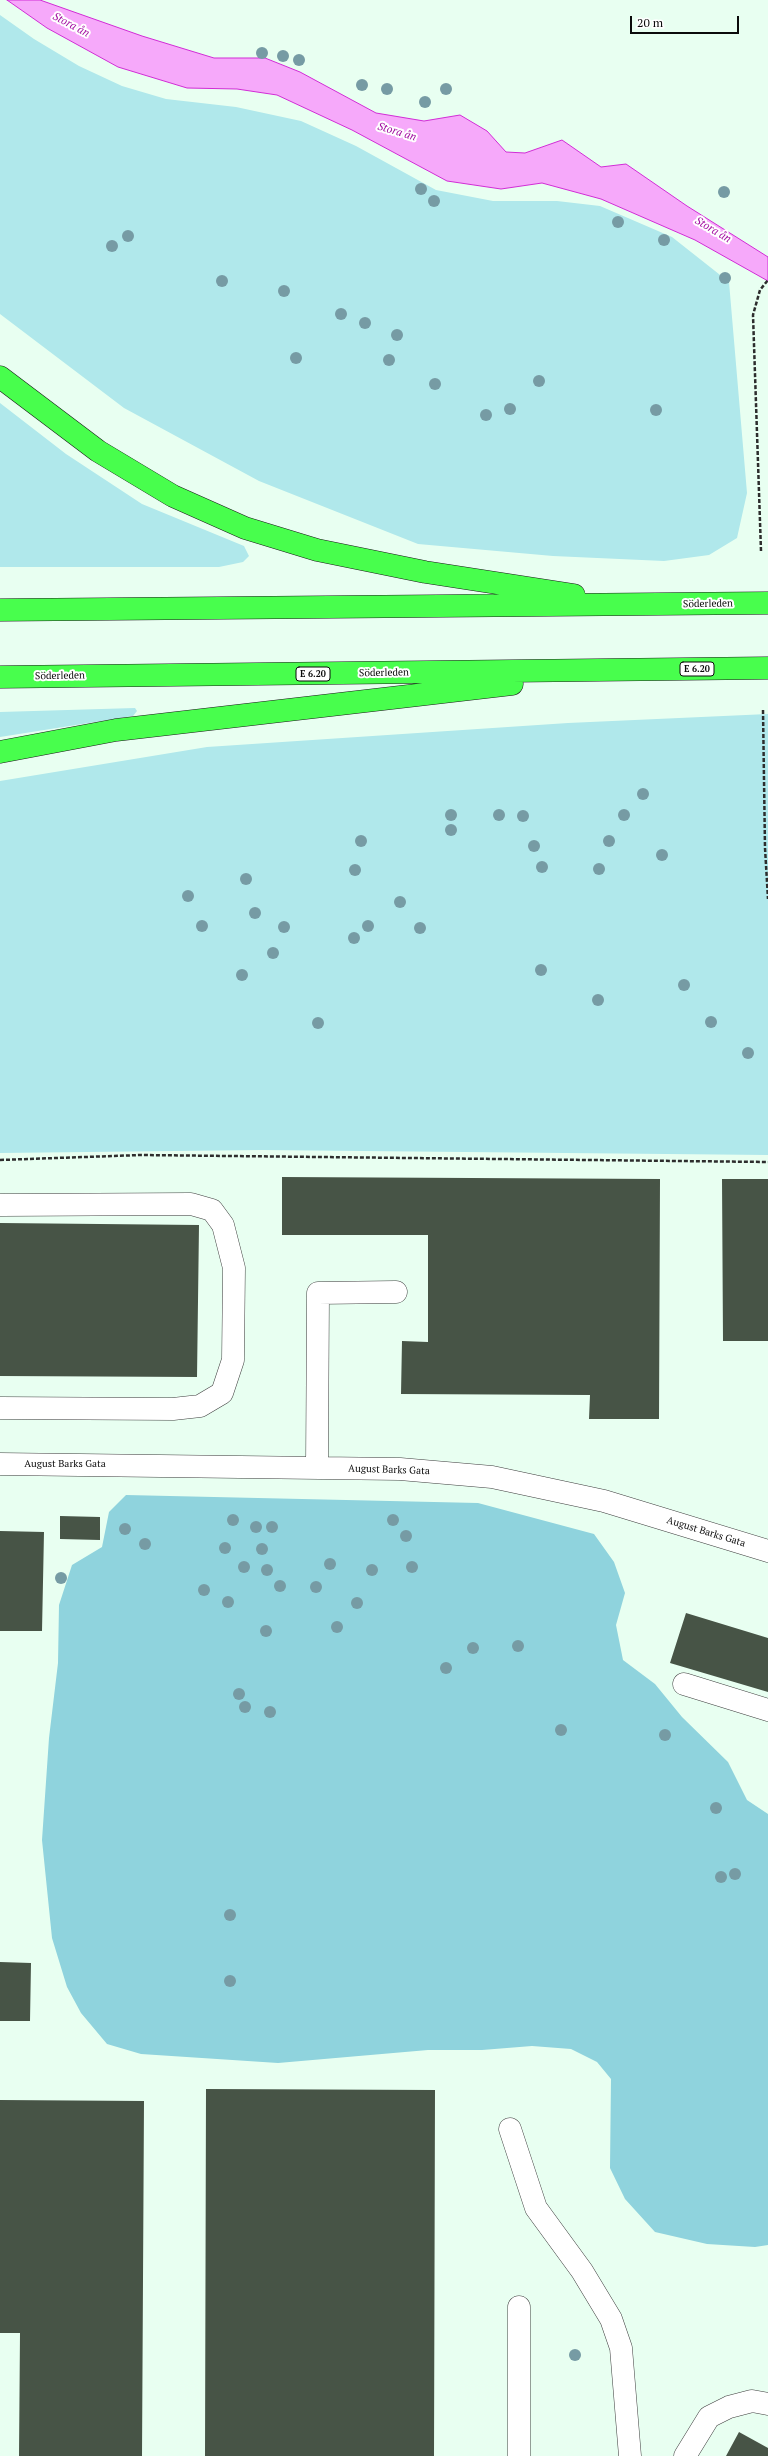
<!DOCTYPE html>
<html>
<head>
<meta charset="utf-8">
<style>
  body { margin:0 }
  #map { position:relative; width:768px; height:2456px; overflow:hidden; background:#e8fff1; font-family:"PT Serif",serif }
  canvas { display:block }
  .scale { position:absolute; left:630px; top:16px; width:109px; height:18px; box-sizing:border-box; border:2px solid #0b0b0b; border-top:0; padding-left:5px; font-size:12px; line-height:14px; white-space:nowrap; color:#0b0b0b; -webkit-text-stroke:3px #fff; paint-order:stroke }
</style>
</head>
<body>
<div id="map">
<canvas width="768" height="2456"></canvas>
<div class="scale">20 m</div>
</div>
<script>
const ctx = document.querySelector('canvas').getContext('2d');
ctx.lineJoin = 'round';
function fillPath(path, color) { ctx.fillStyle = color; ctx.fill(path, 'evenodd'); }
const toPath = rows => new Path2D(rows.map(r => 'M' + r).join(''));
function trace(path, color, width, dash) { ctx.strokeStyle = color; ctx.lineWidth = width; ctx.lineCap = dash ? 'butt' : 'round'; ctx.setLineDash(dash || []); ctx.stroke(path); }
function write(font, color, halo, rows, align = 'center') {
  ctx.font = font + ' "PT Serif",serif'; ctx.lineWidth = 4; ctx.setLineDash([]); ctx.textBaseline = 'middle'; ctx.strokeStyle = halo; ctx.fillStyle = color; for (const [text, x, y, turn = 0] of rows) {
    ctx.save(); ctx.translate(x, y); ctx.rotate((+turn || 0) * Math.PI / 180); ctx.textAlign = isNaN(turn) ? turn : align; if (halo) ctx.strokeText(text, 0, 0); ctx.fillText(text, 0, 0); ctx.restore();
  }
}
const green = toPath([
  [0,15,34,39,79,66,122,86,166,99,236,107,301,121,356,146,436,190,493,201,557,201,600,206,672,237,729,282,747,493,737,538,709,555,664,561,553,556,418,544,259,481,124,408,0,314],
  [0,403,66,454,142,504,244,546,249,556,243,562,219,567,0,567],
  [135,708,137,711,133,716,0,737,0,712],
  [768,714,768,1155,261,1150,0,1153,0,781,207,747,568,723]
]);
const forest = toPath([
  [126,1495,478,1503,594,1534,614,1562,625,1593,616,1625,623,1660,655,1684,682,1717,728,1762,747,1800,768,1814,768,2245,755,2247,707,2244,655,2232,625,2199,610,2168,611,2079,597,2062,571,2049,532,2046,482,2050,428,2050,278,2063,141,2054,107,2044,81,2013,67,1987,52,1938,42,1840,49,1738,58,1663,59,1605,72,1565,102,1547,109,1512]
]);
const water = toPath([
  [7,0,40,0,142,36,214,58,265,58,300,72,376,113,424,121,460,115,487,131,506,152,525,153,562,140,601,167,626,164,687,206,768,257,768,281,695,240,601,199,542,183,501,189,447,181,352,130,277,95,237,89,187,88,118,67,47,28,7,0]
]);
const building = toPath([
  [282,1177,660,1179,659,1419,589,1419,590,1395,401,1394,402,1341,428,1342,428,1235,282,1235],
  [722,1179,768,1179,768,1341,723,1341],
  [0,1223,199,1225,197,1377,0,1376],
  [60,1516,100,1517,100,1540,60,1539],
  [0,1531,44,1532,42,1631,0,1631],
  [686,1613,768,1638,768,1692,670,1663],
  [0,1962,31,1963,30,2021,0,2021],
  [206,2089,435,2090,434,2456,205,2456],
  [0,2100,144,2101,142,2456,19,2456,20,2333,0,2333],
  [739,2432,768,2448,768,2456,726,2456]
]);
const path = toPath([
  [761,551,753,315,760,290,768,280],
  [763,710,765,848,768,899],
  [0,1160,141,1155,768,1162]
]);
const minor = toPath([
  [0,1205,191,1204,212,1210,223,1225,234,1268,233,1360,222,1393,200,1406,173,1409,0,1408],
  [0,1464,400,1469,492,1477,604,1501,768,1551],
  [317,1468,318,1293,396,1292],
  [684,1684,768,1710],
  [510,2129,536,2208,582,2271,611,2319,621,2348,630,2456],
  [519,2456,519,2307],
  [685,2456,709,2417,729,2407,752,2401,768,2404]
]);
const highway = toPath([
  [0,377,98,451,173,496,245,528,317,550,425,572,574,595],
  [0,610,768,603],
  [0,677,768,668],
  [0,752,116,730,512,684]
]);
const trees = [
  [262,53],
  [283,56],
  [299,60],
  [362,85],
  [387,89],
  [446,89],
  [425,102],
  [421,189],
  [724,192],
  [434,201],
  [618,222],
  [128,236],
  [664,240],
  [112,246],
  [725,278],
  [222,281],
  [284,291],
  [341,314],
  [365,323],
  [397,335],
  [296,358],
  [389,360],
  [539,381],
  [435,384],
  [510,409],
  [656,410],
  [486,415],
  [643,794],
  [451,815],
  [499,815],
  [624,815],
  [523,816],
  [451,830],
  [361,841],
  [609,841],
  [534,846],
  [662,855],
  [542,867],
  [599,869],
  [355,870],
  [246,879],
  [188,896],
  [400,902],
  [255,913],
  [202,926],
  [368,926],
  [284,927],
  [420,928],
  [354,938],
  [273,953],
  [541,970],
  [242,975],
  [684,985],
  [598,1000],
  [711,1022],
  [318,1023],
  [748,1053],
  [233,1520],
  [393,1520],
  [256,1527],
  [272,1527],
  [125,1529],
  [406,1536],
  [145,1544],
  [225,1548],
  [262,1549],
  [330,1564],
  [244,1567],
  [412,1567],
  [267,1570],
  [372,1570],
  [61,1578],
  [280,1586],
  [316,1587],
  [204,1590],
  [228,1602],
  [357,1603],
  [337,1627],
  [266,1631],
  [518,1646],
  [473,1648],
  [446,1668],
  [239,1694],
  [245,1707],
  [270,1712],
  [561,1730],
  [665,1735],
  [716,1808],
  [735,1874],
  [721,1877],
  [230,1915],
  [230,1981],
  [575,2355]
];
const shields = [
  [697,669,34],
  [313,674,34]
];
const shieldNames = [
  ["E 6.20",697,669],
  ["E 6.20",313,674]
];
const streetNames = [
  ["Söderleden",708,604,-1],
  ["Söderleden",384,673,-1],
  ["Söderleden",60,676,-1],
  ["August Barks Gata",65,1464],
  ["August Barks Gata",389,1470,2],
  ["August Barks Gata",706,1532,17]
];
const waterNames = [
  ["Stora ån",71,25,28],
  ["Stora ån",397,132,17],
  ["Stora ån",713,230,31]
];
fillPath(green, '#b0e8eb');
fillPath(forest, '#8fd3dd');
fillPath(water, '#f6a9fa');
trace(water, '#d12cd5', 1);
fillPath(building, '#475446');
trace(minor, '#3e3e3e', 23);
trace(highway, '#1c1c1c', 23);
trace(path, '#2d2d2d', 2.5, [4, 2]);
trace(minor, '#fff', 22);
trace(highway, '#48fe4d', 22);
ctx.fillStyle = '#769ba4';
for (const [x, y] of trees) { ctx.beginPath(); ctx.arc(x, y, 6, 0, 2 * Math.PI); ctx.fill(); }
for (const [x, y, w] of shields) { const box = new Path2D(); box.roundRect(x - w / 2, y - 7, w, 14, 3); ctx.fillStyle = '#fff'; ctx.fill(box); trace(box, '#0b0b0b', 1); }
write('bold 9px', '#0b0b0b', null, shieldNames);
write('10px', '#0b0b0b', '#fff', streetNames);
write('italic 11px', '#a20ea1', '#fff', waterNames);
</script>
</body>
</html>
